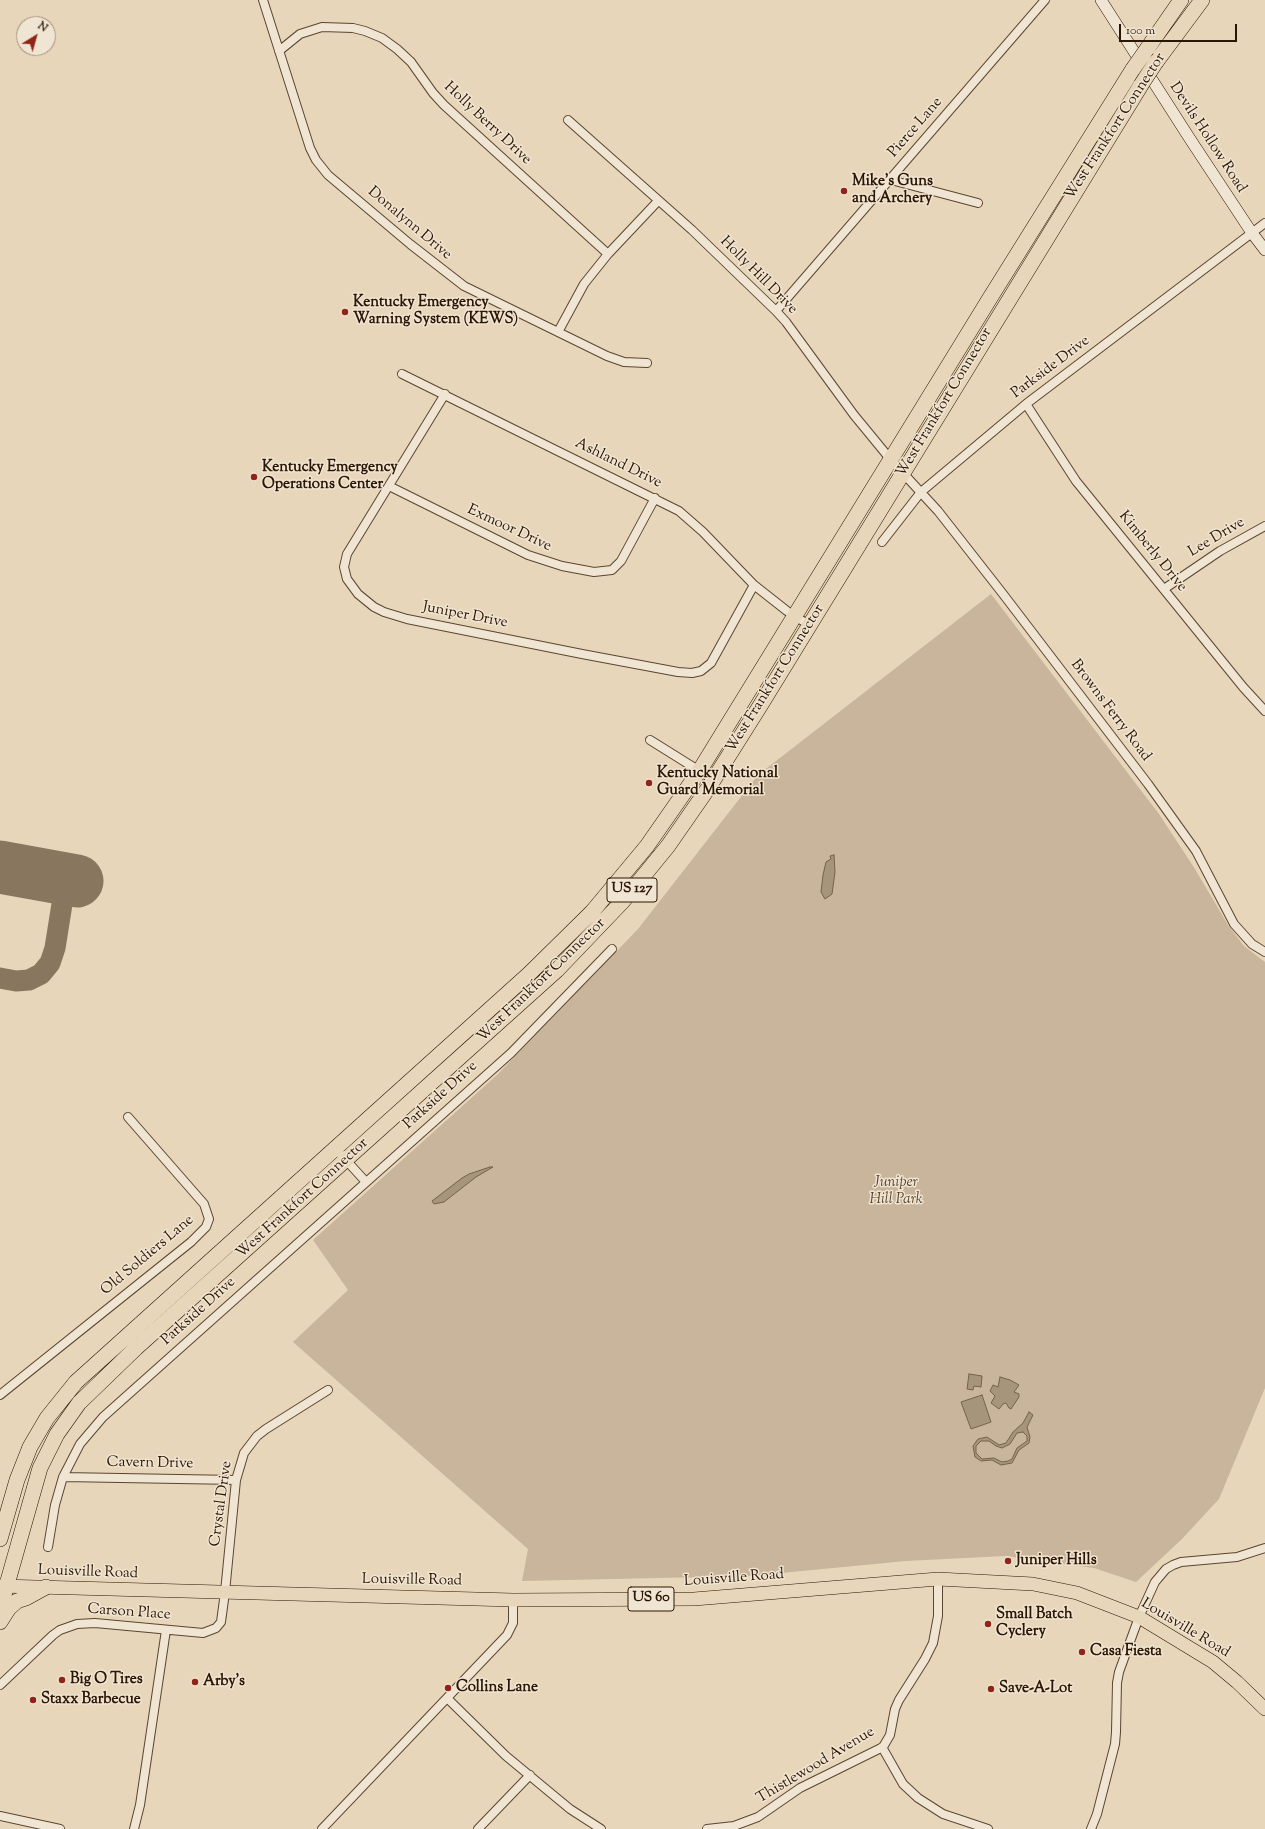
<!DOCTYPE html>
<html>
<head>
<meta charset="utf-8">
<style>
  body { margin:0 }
  #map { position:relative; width:1265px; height:1829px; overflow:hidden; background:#e8d6ba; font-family:"Sorts Mill Goudy",serif }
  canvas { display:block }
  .north { position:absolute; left:16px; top:16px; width:40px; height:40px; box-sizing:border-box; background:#f0e4d2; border:1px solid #a1927f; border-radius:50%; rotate:37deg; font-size:11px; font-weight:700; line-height:16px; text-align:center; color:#2a1602 }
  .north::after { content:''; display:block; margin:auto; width:14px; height:18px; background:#8f2418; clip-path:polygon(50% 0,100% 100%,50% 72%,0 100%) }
  .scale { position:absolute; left:1119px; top:24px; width:118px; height:18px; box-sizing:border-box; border:2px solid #2a1602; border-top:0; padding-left:5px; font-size:12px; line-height:14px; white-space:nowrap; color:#2a1602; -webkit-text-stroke:3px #f0e4d2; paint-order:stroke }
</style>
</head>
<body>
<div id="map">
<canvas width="1265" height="1829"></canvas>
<div class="north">N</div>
<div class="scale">100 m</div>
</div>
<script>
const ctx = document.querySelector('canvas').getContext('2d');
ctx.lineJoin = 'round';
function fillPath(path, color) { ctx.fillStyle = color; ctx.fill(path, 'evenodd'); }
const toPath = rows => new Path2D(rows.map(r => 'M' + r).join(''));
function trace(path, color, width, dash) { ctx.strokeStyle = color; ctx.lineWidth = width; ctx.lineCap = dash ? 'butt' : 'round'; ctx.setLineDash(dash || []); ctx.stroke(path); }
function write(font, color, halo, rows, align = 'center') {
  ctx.font = font + ' "Sorts Mill Goudy",serif'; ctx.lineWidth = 3; ctx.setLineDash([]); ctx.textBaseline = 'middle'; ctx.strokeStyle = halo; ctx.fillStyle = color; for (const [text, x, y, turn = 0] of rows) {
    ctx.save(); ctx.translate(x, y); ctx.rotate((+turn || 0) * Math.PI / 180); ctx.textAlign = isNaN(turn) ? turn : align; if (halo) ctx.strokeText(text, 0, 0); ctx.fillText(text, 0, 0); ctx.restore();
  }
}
const green = toPath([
  [991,594,1159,814,1195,869,1228,925,1244,946,1265,962,1265,1388,1219,1499,1182,1539,1136,1582,1094,1568,1005,1556,906,1561,750,1576,522,1581,528,1549,293,1342,348,1290,313,1240,497,1075,638,929,758,775]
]);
const water = toPath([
  [834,855,835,872,832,894,825,899,821,892,823,875,826,862,831,859,830,856,834,855],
  [490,1167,493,1167,476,1177,444,1202,434,1204,432,1201,462,1178,469,1174,490,1167],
  [969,1374,982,1376,981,1387,974,1386,973,1390,967,1389,969,1374],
  [1000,1377,1010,1380,1019,1385,1014,1392,1019,1394,1019,1397,1011,1409,1009,1408,1006,1403,1003,1404,999,1409,991,1403,995,1396,990,1391,993,1385,998,1387,1000,1377],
  [982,1395,991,1422,971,1429,961,1402,982,1395],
  [1029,1412,1033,1415,1027,1427,1030,1437,1029,1443,1019,1450,1012,1463,1001,1465,992,1460,981,1461,975,1457,973,1446,978,1439,987,1437,999,1445,1006,1443,1013,1432,1023,1423,1029,1412],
  [1023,1432,1027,1436,1027,1441,1017,1448,1012,1459,1008,1461,1002,1462,994,1458,982,1459,976,1453,976,1446,981,1441,989,1441,996,1446,1002,1448,1010,1444,1017,1433,1023,1432]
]);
const taxiway = toPath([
  [0,978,16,981,29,980,41,974,50,963,55,948,66,879]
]);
const runway = toPath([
  [0,867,77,881]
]);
const street = toPath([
  [263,0,310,148,316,160,328,175,410,244,464,286,607,356,624,362,647,363],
  [279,51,300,34,322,27,353,28,365,31,382,38,397,49,411,62,433,93,444,105,608,254],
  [568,120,692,230,776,311,786,322,854,415,891,460,938,511,1003,594,1148,784,1196,851,1234,924,1252,944,1265,952],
  [891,180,978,203],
  [776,311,1045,0],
  [558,332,584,284,608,254,658,201],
  [402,374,679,511,703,532,754,585,787,611,809,625],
  [445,394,347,554,344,567,347,579,358,594,374,607,384,612,407,619,582,654,678,672,692,673,701,671,711,663,754,585],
  [1026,404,1076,481,1243,687,1265,711],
  [389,486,528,555,562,566,594,572,612,570,621,561,655,498],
  [882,542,921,492,1026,404,1265,223],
  [1164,589,1220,551,1265,526],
  [650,740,714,780],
  [335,1148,366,1182],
  [0,1395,191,1242,206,1227,209,1219,204,1204,128,1117],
  [63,1477,236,1480],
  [48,1547,55,1505,63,1477,80,1444,103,1417,511,1053,612,949],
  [0,1685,53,1635,60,1630,77,1624,95,1623,203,1633,216,1628,221,1622,225,1592,236,1480,244,1453,257,1436,266,1429,328,1390],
  [448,1699,506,1756,570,1809,601,1829],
  [882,1747,903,1784,918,1798,943,1814,988,1829],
  [0,1816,60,1829],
  [134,1829,140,1805,166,1630],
  [322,1829,507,1635,513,1623,513,1600],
  [478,1829,530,1775],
  [707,1829,734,1826,758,1817,800,1788,883,1747,890,1735,895,1709,899,1700,925,1659,933,1643,938,1616,938,1579],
  [1091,1829,1097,1814,1115,1744,1116,1732,1117,1683,1119,1672,1139,1617,1155,1582,1166,1569,1173,1565,1181,1562,1237,1557,1265,1548]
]);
const secondary = toPath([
  [1101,0,1190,139,1252,233,1265,250]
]);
const primary = toPath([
  [0,1586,513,1600,694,1599,938,1579,1033,1584,1077,1593,1139,1617,1213,1662,1237,1682,1265,1709]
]);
const highway = toPath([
  [1147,49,1181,0],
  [1156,62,1202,0],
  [0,1539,17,1480,30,1447,47,1418,76,1382,529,974,592,912,647,846,700,770,990,298,1133,69],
  [0,1609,40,1468,57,1434,79,1403,136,1348,557,970,623,901,668,846,709,787,760,706,1141,85],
  [0,1622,9,1608,17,1601,26,1598,46,1587]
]);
const highwayBridge = toPath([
  [1133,69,1147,49],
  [1141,85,1156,62]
]);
const markers = [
  [844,191,4,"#8f2418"],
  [345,312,4,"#8f2418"],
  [254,477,4,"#8f2418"],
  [649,783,4,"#8f2418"],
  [1008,1561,4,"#8f2418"],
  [988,1624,4,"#8f2418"],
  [1082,1652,4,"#8f2418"],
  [62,1680,4,"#8f2418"],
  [195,1682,4,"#8f2418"],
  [448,1688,4,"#8f2418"],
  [991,1689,4,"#8f2418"],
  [33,1700,4,"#8f2418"]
];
const shields = [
  [632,890,50],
  [651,1599,46]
];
const shieldNames = [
  ["US 127",632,890],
  ["US 60",651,1599]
];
const streetNames = [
  ["Holly Berry Drive",487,124,43],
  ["West Frankfort Connector",1116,127,-57],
  ["Pierce Lane",916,128,-49],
  ["Devils Hollow Road",1207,138,57],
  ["Donalynn Drive",409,224,40],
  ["Holly Hill Drive",758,276,45],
  ["Parkside Drive",1051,368,-37],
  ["West Frankfort Connector",945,403,-59],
  ["Ashland Drive",618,464,26],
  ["Exmoor Drive",509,529,25],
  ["Lee Drive",1217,538,-31],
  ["Kimberly Drive",1152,552,51],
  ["Juniper Drive",465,616,11],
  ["West Frankfort Connector",776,679,-58],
  ["Browns Ferry Road",1110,711,53],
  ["West Frankfort Connector",542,981,-44],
  ["Parkside Drive",441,1096,-42],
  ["West Frankfort Connector",303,1199,-42],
  ["Old Soldiers Lane",148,1256,-40],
  ["Parkside Drive",199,1312,-42],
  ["Cavern Drive",150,1464,1],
  ["Crystal Drive",222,1504,-82],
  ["Louisville Road",88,1573,2],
  ["Louisville Road",734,1579,-4],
  ["Louisville Road",412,1581,1],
  ["Carson Place",129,1613,4],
  ["Louisville Road",1185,1629,31],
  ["Thistlewood Avenue",816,1766,-31]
];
const poiNames = [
  ["Mike's Guns",852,182],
  ["and Archery",852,199],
  ["Kentucky Emergency",353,303],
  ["Warning System (KEWS)",353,320],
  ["Kentucky Emergency",262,468],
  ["Operations Center",262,485],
  ["Kentucky National",657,774],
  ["Guard Memorial",657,791],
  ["Juniper Hills",1016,1561],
  ["Small Batch",996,1615],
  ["Cyclery",996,1632],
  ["Casa Fiesta",1090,1652],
  ["Big O Tires",70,1680],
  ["Arby's",203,1682],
  ["Collins Lane",456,1688],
  ["Save-A-Lot",999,1689],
  ["Staxx Barbecue",41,1700]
];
const parkNames = [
  ["Juniper",896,1183],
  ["Hill Park",896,1200]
];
fillPath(green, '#c8b59b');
fillPath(water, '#a7957b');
trace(water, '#75624b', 1);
trace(taxiway, '#89765e', 21);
trace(runway, '#89765e', 53);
trace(street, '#5a4630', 10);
trace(secondary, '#2a1602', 12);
trace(primary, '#2a1602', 14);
trace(highway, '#2a1602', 16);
trace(street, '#f0e4d2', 8);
trace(secondary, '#f0e4d2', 11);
trace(primary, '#e8d6ba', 13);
trace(highway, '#e8d6ba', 15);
trace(highwayBridge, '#2a1602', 16, []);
trace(highwayBridge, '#e8d6ba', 15);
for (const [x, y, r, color] of markers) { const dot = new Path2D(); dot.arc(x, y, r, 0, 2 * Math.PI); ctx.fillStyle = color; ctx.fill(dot); trace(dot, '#f0e4d2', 1.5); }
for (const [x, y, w] of shields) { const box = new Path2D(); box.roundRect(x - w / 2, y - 12, w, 24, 3); ctx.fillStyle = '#f0e4d2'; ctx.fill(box); trace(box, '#2a1602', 1); }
write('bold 14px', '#2a1602', null, shieldNames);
write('15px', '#2a1602', '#f0e4d2', streetNames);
write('bold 15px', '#2a1602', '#f0e4d2', poiNames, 'left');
write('italic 15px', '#594630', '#f0e4d2', parkNames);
</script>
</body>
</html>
